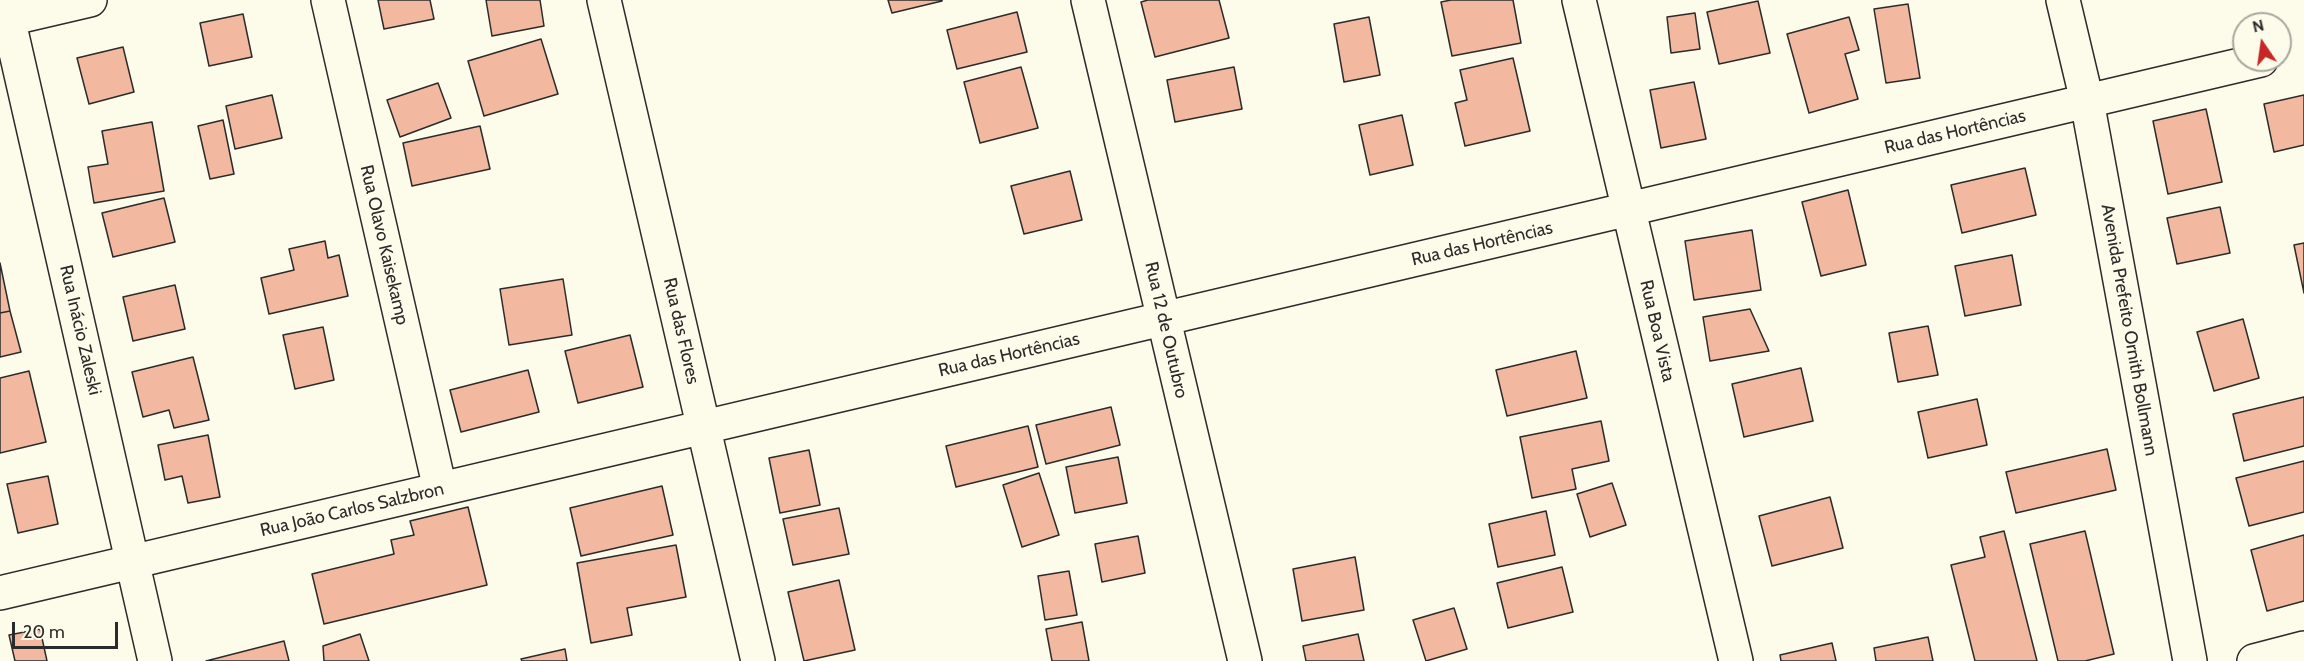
<!DOCTYPE html>
<html>
<head>
<meta charset="utf-8">
<style>
  body { margin:0 }
  #map { position:relative; width:2304px; height:661px; overflow:hidden; background:#fdfbea; font-family:Cabin,sans-serif }
  canvas { display:block }
  .north { position:absolute; left:2232px; top:12px; width:60px; height:60px; box-sizing:border-box; background:#fdfbea; border:2px solid #a9a89e; border-radius:50%; rotate:347deg; font-size:16px; font-weight:700; line-height:24px; text-align:center; color:#2b2b2b }
  .north::after { content:''; display:block; margin:auto; width:21px; height:27px; background:#c62828; clip-path:polygon(50% 0,100% 100%,50% 72%,0 100%) }
  .scale { position:absolute; left:12px; top:622px; width:106px; height:27px; box-sizing:border-box; border:3px solid #2b2b2b; border-top:0; padding-left:8px; font-size:18px; line-height:21px; white-space:nowrap; color:#2b2b2b; -webkit-text-stroke:4px #fdfbea; paint-order:stroke }
</style>
</head>
<body>
<div id="map">
<canvas width="2304" height="661"></canvas>
<div class="north">N</div>
<div class="scale">20 m</div>
</div>
<script>
const ctx = document.querySelector('canvas').getContext('2d');
ctx.lineJoin = 'round';
function fillPath(path, color) { ctx.fillStyle = color; ctx.fill(path, 'evenodd'); }
const toPath = rows => new Path2D(rows.map(r => 'M' + r).join(''));
function trace(path, color, width, dash) { ctx.strokeStyle = color; ctx.lineWidth = width; ctx.lineCap = dash ? 'butt' : 'round'; ctx.setLineDash(dash || []); ctx.stroke(path); }
function write(font, color, halo, rows, align = 'center') {
  ctx.font = font + ' Cabin,sans-serif'; ctx.lineWidth = 4.5; ctx.setLineDash([]); ctx.textBaseline = 'middle'; ctx.strokeStyle = halo; ctx.fillStyle = color; for (const [text, x, y, turn = 0] of rows) {
    ctx.save(); ctx.translate(x, y); ctx.rotate((+turn || 0) * Math.PI / 180); ctx.textAlign = isNaN(turn) ? turn : align; if (halo) ctx.strokeText(text, 0, 0); ctx.fillText(text, 0, 0); ctx.restore();
  }
}
const building = toPath([
  [378,0,430,0,434,19,384,29,378,0],
  [486,0,540,0,544,26,492,36,486,0],
  [888,0,942,0,942,1,892,13,888,0],
  [1148,0,1219,0,1229,38,1155,57,1141,2,1148,0],
  [1451,0,1513,0,1521,43,1452,56,1441,2,1451,0],
  [1758,1,1770,53,1719,64,1707,12,1758,1],
  [1908,4,1920,78,1886,83,1874,9,1908,4],
  [1017,12,1027,52,957,69,947,30,1017,12],
  [1695,13,1700,49,1671,53,1667,17,1695,13],
  [243,14,252,57,209,66,200,23,243,14],
  [1369,17,1380,75,1344,82,1334,24,1369,17],
  [1849,17,1859,50,1845,54,1858,99,1809,113,1787,34,1849,17],
  [541,39,558,94,484,116,468,61,541,39],
  [123,47,134,92,89,104,77,58,123,47],
  [1513,58,1530,131,1465,146,1455,103,1467,100,1460,70,1513,58],
  [1021,67,1038,128,980,143,964,82,1021,67],
  [1234,67,1242,109,1175,122,1167,80,1234,67],
  [1694,82,1706,139,1661,148,1650,90,1694,82],
  [438,83,451,118,400,137,387,100,438,83],
  [272,95,282,138,235,149,226,106,272,95],
  [2304,95,2304,145,2274,152,2264,104,2304,95],
  [2206,109,2222,182,2168,194,2153,121,2206,109],
  [1402,115,1413,165,1370,175,1359,125,1402,115],
  [223,120,234,174,210,179,198,126,223,120],
  [152,122,164,191,94,203,88,167,108,164,102,131,152,122],
  [480,126,490,169,412,186,403,143,480,126],
  [2025,168,2036,215,1962,233,1951,185,2025,168],
  [1070,171,1082,220,1024,234,1011,186,1070,171],
  [1848,190,1866,265,1821,276,1802,202,1848,190],
  [164,198,175,242,113,257,102,213,164,198],
  [2220,207,2230,253,2177,264,2167,218,2220,207],
  [1752,230,1761,290,1694,300,1685,241,1752,230],
  [325,241,328,258,339,255,348,296,269,314,261,278,294,270,289,249,325,241],
  [2304,243,2304,293,2294,245,2304,243],
  [2012,255,2021,305,1965,316,1955,266,2012,255],
  [0,263,10,311,0,313,0,263],
  [563,279,572,335,509,345,500,289,563,279],
  [175,285,185,329,133,341,123,297,175,285],
  [1750,309,1769,351,1710,361,1703,317,1750,309],
  [10,311,21,352,0,357,0,313,10,311],
  [2243,319,2259,378,2214,391,2197,332,2243,319],
  [1928,326,1938,375,1898,382,1889,333,1928,326],
  [323,327,334,380,295,389,283,335,323,327],
  [630,335,643,387,578,403,565,351,630,335],
  [1576,351,1587,398,1507,416,1496,370,1576,351],
  [193,357,209,420,174,428,169,410,143,417,132,372,193,357],
  [1801,368,1813,421,1744,437,1732,384,1801,368],
  [528,370,539,412,461,432,450,390,528,370],
  [29,371,46,442,0,453,0,378,29,371],
  [2304,397,2304,446,2244,461,2233,414,2304,397],
  [1977,399,1987,445,1928,458,1918,412,1977,399],
  [1111,407,1120,445,1046,464,1036,425,1111,407],
  [1601,421,1609,461,1572,469,1576,489,1532,498,1520,437,1601,421],
  [1028,426,1038,467,956,487,946,446,1028,426],
  [208,435,220,497,188,503,182,476,165,480,158,445,208,435],
  [2107,449,2116,490,2016,513,2006,472,2107,449],
  [809,450,820,505,780,513,769,458,809,450],
  [1118,457,1127,503,1075,513,1066,467,1118,457],
  [2304,461,2304,512,2249,526,2236,478,2304,461],
  [1039,473,1059,535,1022,547,1003,485,1039,473],
  [48,476,58,524,18,533,7,484,48,476],
  [1612,483,1626,525,1590,537,1577,494,1612,483],
  [662,486,673,535,581,556,570,508,662,486],
  [1830,497,1843,548,1772,566,1759,516,1830,497],
  [468,507,487,585,324,624,312,574,394,554,391,540,414,535,410,521,468,507],
  [839,508,849,554,793,565,783,519,839,508],
  [1546,511,1555,555,1498,567,1489,524,1546,511],
  [2004,531,2037,661,1975,661,1951,565,1985,557,1980,537,2004,531],
  [2085,531,2114,654,2085,661,2058,661,2030,544,2085,531],
  [2304,535,2304,601,2267,611,2251,550,2304,535],
  [1138,536,1145,573,1102,582,1095,544,1138,536],
  [676,545,686,597,627,608,632,635,591,643,577,563,676,545],
  [1355,557,1364,610,1302,621,1293,569,1355,557],
  [1562,567,1573,612,1508,628,1497,583,1562,567],
  [1069,571,1077,615,1045,620,1038,576,1069,571],
  [839,580,855,650,804,661,788,592,839,580],
  [1454,608,1467,649,1426,661,1413,620,1454,608],
  [1082,622,1089,661,1052,661,1046,629,1082,622],
  [40,629,47,661,15,661,9,635,40,629],
  [360,634,369,661,324,661,323,646,360,634],
  [1358,634,1364,661,1306,661,1303,646,1358,634],
  [1928,637,1933,661,1876,661,1874,648,1928,637],
  [284,641,289,661,206,661,284,641],
  [1832,643,1836,661,1781,661,1780,655,1832,643],
  [565,649,567,661,522,661,521,659,565,649]
]);
const minor = toPath([
  [4,0,155,661],
  [328,0,440,489],
  [604,0,758,661],
  [1088,0,1245,661],
  [1579,0,1736,661],
  [2063,0,2087,101,2190,661],
  [0,21,90,0],
  [0,593,2261,60],
  [2254,661,2304,648]
]);
const streetNames = [
  ["Rua das Hortências",1955,132,-13],
  ["Rua das Hortências",1482,244,-13],
  ["Rua Olavo Kaisekamp",384,245,77],
  ["Rua Inácio Zaleski",80,330,77],
  ["Rua 12 de Outubro",1166,330,77],
  ["Avenida Prefeito Ornith Bollmann",2129,330,80],
  ["Rua das Flores",681,331,77],
  ["Rua Boa Vista",1657,331,77],
  ["Rua das Hortências",1009,355,-13],
  ["Rua João Carlos Salzbron",352,510,-13]
];
fillPath(building, '#f2b8a0');
trace(building, '#2b2b2b', 1.5);
trace(minor, '#2b2b2b', 36);
trace(minor, '#fdfbea', 33);
write('18px', '#2b2b2b', '#fdfbea', streetNames);
</script>
</body>
</html>
